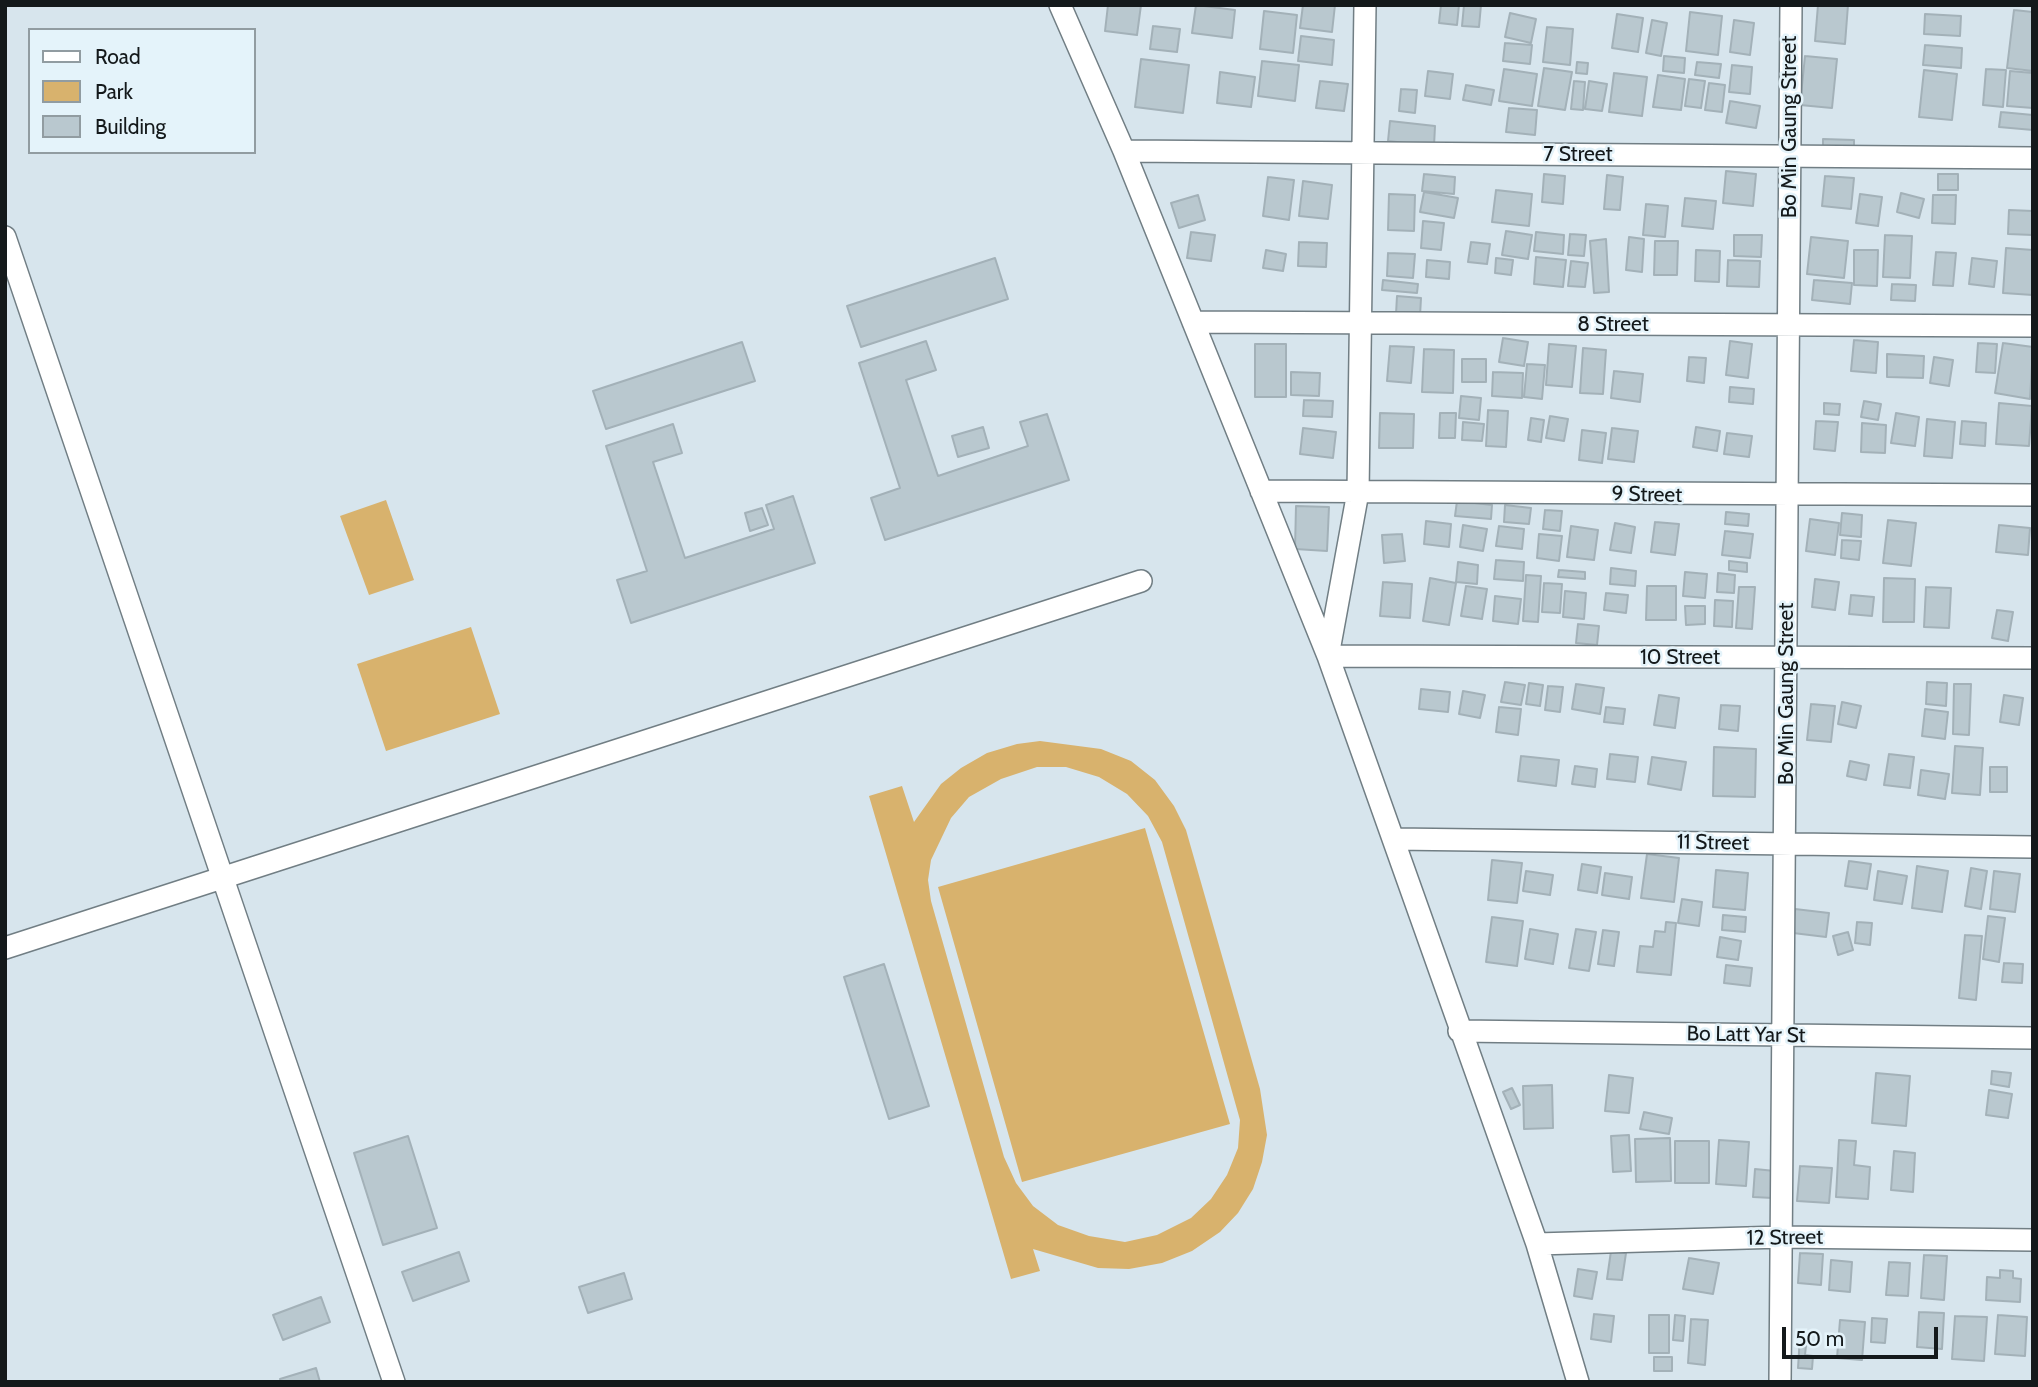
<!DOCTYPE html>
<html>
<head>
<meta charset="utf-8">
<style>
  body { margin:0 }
  #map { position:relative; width:2038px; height:1387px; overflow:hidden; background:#d7e5ed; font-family:Cabin,sans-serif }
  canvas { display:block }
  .frame { position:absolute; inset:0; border:7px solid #14191b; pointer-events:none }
  .legend { position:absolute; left:28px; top:28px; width:228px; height:126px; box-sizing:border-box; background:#e4f3fa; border:2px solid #919ca1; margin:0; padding:9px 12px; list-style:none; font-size:21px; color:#14191b }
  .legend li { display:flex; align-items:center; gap:14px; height:35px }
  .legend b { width:35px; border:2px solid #919ca1 }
  .scale { position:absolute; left:1782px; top:1327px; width:156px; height:32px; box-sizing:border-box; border:4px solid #14191b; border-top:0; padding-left:9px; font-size:21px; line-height:24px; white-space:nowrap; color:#14191b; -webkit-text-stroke:5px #e4f3fa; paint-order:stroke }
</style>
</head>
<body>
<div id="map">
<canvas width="2038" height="1387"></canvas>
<div class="frame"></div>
<ul class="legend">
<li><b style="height:9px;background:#fff"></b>Road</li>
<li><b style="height:19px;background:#d8b26d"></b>Park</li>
<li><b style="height:19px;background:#b9c8cf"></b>Building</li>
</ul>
<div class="scale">50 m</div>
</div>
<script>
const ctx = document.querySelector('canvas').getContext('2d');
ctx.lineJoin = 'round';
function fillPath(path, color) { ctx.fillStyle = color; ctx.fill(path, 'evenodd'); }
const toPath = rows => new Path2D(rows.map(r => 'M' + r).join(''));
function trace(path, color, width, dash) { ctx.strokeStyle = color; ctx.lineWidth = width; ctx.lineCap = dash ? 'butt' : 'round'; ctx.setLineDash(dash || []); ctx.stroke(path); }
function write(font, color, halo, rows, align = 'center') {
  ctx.font = font + ' Cabin,sans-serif'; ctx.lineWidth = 5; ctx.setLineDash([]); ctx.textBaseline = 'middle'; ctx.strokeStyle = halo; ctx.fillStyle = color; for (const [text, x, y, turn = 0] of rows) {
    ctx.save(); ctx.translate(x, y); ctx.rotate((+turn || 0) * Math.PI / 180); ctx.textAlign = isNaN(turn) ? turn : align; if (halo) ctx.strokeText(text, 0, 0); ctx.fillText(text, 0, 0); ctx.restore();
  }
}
const green = toPath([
  [386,500,414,580,369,595,340,516],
  [471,627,500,714,386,751,357,664],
  [1040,741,1101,749,1131,761,1155,780,1174,806,1186,830,1260,1089,1267,1135,1262,1162,1253,1189,1238,1213,1220,1232,1192,1251,1162,1263,1129,1269,1098,1268,1033,1249,1040,1271,1011,1279,869,796,902,786,914,822,941,784,961,768,987,753,1017,744],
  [1037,767,1066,767,1099,777,1127,794,1148,816,1162,842,1240,1120,1238,1148,1227,1175,1211,1199,1191,1218,1157,1235,1125,1242,1089,1236,1058,1225,1033,1206,1016,1183,1004,1157,931,901,928,880,931,860,951,818,969,797,1001,779],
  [1145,828,1230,1124,1022,1182,938,887]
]);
const building = toPath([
  [1108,5,1141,5,1137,35,1105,31,1108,5],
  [1196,5,1235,10,1232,38,1192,33,1196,5],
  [1303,5,1335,5,1332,32,1300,28,1303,5],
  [1441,5,1459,5,1457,25,1439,23,1441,5],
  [1464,5,1481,5,1479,27,1462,26,1464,5],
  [1818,5,1848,5,1845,44,1815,41,1818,5],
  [2014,10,2033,12,2033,71,2007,68,2014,10],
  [1264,11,1297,15,1293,53,1260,49,1264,11],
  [1690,12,1722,16,1718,55,1686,51,1690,12],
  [1510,13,1536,19,1531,43,1505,37,1510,13],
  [1617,14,1643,18,1638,52,1612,48,1617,14],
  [1925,14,1961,16,1960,36,1924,34,1925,14],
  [1652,20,1667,23,1661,56,1646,53,1652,20],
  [1734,20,1754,23,1750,55,1730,52,1734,20],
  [1153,26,1180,29,1177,52,1150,49,1153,26],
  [1547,27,1573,29,1570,65,1543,62,1547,27],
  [1301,36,1334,40,1332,65,1298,61,1301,36],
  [1505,43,1532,45,1530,64,1503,61,1505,43],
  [1925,45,1962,48,1961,68,1923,65,1925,45],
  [1664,56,1685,58,1684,73,1663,71,1664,56],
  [1805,56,1837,59,1832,108,1800,105,1805,56],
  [1141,59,1189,65,1183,113,1135,107,1141,59],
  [1262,61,1299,65,1295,101,1258,96,1262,61],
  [1577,62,1588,63,1587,74,1576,73,1577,62],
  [1697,62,1721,64,1719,78,1695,75,1697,62],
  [1732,65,1752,67,1750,94,1729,92,1732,65],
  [1544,68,1572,72,1565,110,1538,106,1544,68],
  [1504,69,1537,74,1532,106,1499,101,1504,69],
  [1986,69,2006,70,2003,107,1983,105,1986,69],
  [1924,70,1957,74,1952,120,1919,117,1924,70],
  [1428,71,1453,74,1450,99,1425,96,1428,71],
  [2010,71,2033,73,2033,108,2007,106,2010,71],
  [1220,72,1255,77,1251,107,1217,103,1220,72],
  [1614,73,1647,77,1642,116,1609,112,1614,73],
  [1658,75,1685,79,1681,110,1653,107,1658,75],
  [1689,79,1705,81,1701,108,1685,106,1689,79],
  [1320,81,1348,84,1344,111,1316,108,1320,81],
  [1574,81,1585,82,1583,110,1571,109,1574,81],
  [1589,81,1607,84,1602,111,1585,109,1589,81],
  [1709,83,1725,85,1722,112,1705,110,1709,83],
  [1466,85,1494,90,1491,105,1463,100,1466,85],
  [1401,89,1417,90,1415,113,1399,111,1401,89],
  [1730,101,1760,106,1756,128,1726,123,1730,101],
  [1509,108,1537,110,1535,135,1506,132,1509,108],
  [2001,112,2033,115,2033,130,1999,127,2001,112],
  [1390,121,1435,126,1434,146,1388,141,1390,121],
  [1823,139,1854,140,1854,164,1823,163,1823,139],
  [1726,171,1756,174,1753,206,1723,203,1726,171],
  [1424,174,1455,177,1454,194,1422,191,1424,174],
  [1544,174,1565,176,1563,204,1542,202,1544,174],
  [1938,174,1958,174,1958,190,1938,190,1938,174],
  [1607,175,1623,177,1620,210,1604,209,1607,175],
  [1825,176,1854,178,1851,209,1822,206,1825,176],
  [1268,177,1294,180,1289,220,1263,216,1268,177],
  [1303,181,1332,185,1328,219,1299,216,1303,181],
  [1496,190,1532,194,1529,226,1492,222,1496,190],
  [1424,192,1458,198,1454,218,1420,212,1424,192],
  [1901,193,1924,199,1919,218,1897,212,1901,193],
  [1389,194,1415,195,1414,231,1388,230,1389,194],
  [1860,194,1882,197,1878,226,1856,223,1860,194],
  [1198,195,1205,220,1179,228,1171,203,1198,195],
  [1933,195,1956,195,1955,224,1932,223,1933,195],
  [1685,198,1716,201,1713,229,1682,226,1685,198],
  [1646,204,1668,206,1665,237,1643,235,1646,204],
  [2009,210,2033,211,2033,235,2008,234,2009,210],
  [1423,221,1444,223,1441,250,1421,248,1423,221],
  [1506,231,1532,235,1528,259,1502,255,1506,231],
  [1191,232,1215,235,1211,261,1187,258,1191,232],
  [1536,232,1564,235,1563,254,1534,251,1536,232],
  [1570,234,1586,235,1584,256,1568,255,1570,234],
  [1734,235,1762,235,1761,257,1734,256,1734,235],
  [1885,235,1912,236,1910,278,1883,277,1885,235],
  [1629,237,1644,239,1642,272,1626,270,1629,237],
  [1811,237,1848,241,1844,278,1807,274,1811,237],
  [1606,239,1609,292,1594,293,1590,241,1606,239],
  [1655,241,1678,241,1677,275,1654,275,1655,241],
  [1299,242,1327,243,1326,267,1298,266,1299,242],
  [1471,242,1490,244,1487,264,1468,262,1471,242],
  [2006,248,2033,250,2033,295,2003,293,2006,248],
  [1266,250,1286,254,1283,271,1263,268,1266,250],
  [1696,250,1720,251,1719,282,1695,281,1696,250],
  [1854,250,1878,250,1877,286,1854,285,1854,250],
  [1936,252,1956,253,1953,286,1933,285,1936,252],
  [1388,253,1415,254,1413,278,1387,276,1388,253],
  [1536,257,1566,260,1563,287,1534,284,1536,257],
  [995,258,1008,299,861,347,847,306,995,258],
  [1496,258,1513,260,1511,275,1495,273,1496,258],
  [1972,258,1997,261,1994,287,1969,284,1972,258],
  [1427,260,1450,262,1449,279,1426,277,1427,260],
  [1728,260,1760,261,1759,287,1727,286,1728,260],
  [1571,261,1588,263,1585,287,1568,286,1571,261],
  [1383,280,1418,284,1417,293,1382,290,1383,280],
  [1814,280,1852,283,1850,304,1812,300,1814,280],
  [1892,284,1916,285,1915,301,1891,300,1892,284],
  [1397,296,1421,298,1420,316,1396,314,1397,296],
  [1503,338,1528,342,1524,366,1499,362,1503,338],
  [1854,340,1878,342,1876,373,1851,371,1854,340],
  [926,341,936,370,906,380,938,476,1028,446,1020,422,1047,414,1069,480,885,540,871,498,900,488,859,363,926,341],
  [1730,341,1752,344,1748,378,1726,375,1730,341],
  [742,342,755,381,606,429,593,391,742,342],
  [1978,343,1997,344,1995,373,1976,372,1978,343],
  [2003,343,2033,347,2030,399,1995,393,2003,343],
  [1255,344,1286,344,1286,397,1255,397,1255,344],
  [1549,344,1576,346,1572,387,1546,385,1549,344],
  [1390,346,1414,347,1411,383,1387,381,1390,346],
  [1583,348,1606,350,1603,394,1580,393,1583,348],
  [1424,349,1454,350,1453,393,1422,392,1424,349],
  [1887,354,1924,356,1923,378,1887,377,1887,354],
  [1689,357,1706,358,1704,383,1687,381,1689,357],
  [1934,357,1953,360,1949,386,1930,383,1934,357],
  [1462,359,1486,359,1486,382,1462,382,1462,359],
  [1527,364,1545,365,1542,399,1524,397,1527,364],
  [1614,371,1643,374,1640,402,1611,398,1614,371],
  [1291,372,1320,373,1319,396,1291,395,1291,372],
  [1493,372,1523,373,1522,398,1492,396,1493,372],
  [1730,387,1754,389,1753,404,1729,402,1730,387],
  [1461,396,1481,398,1479,420,1459,418,1461,396],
  [1304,400,1333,401,1332,417,1303,416,1304,400],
  [1864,401,1881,404,1878,420,1861,417,1864,401],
  [1824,403,1840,404,1839,415,1824,414,1824,403],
  [1999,403,2032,406,2029,446,1996,444,1999,403],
  [1488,410,1508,411,1506,447,1486,446,1488,410],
  [1380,413,1414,414,1413,448,1379,448,1380,413],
  [1440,413,1456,413,1455,438,1439,438,1440,413],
  [1896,413,1919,417,1915,446,1891,443,1896,413],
  [1550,416,1568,419,1564,441,1546,438,1550,416],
  [1531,418,1544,420,1541,442,1528,440,1531,418],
  [1927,419,1955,422,1952,458,1924,456,1927,419],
  [1816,421,1838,422,1835,451,1814,449,1816,421],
  [1962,421,1986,423,1985,446,1960,444,1962,421],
  [1463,422,1484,424,1482,441,1462,440,1463,422],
  [1862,423,1886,425,1885,453,1861,452,1862,423],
  [673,424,682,453,653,462,685,558,774,529,766,505,793,496,815,563,631,623,617,580,647,571,606,446,673,424],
  [983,427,989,448,958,457,952,436,983,427],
  [1696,427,1720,431,1717,451,1693,447,1696,427],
  [1303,428,1336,432,1333,458,1300,454,1303,428],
  [1612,428,1638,431,1634,462,1608,459,1612,428],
  [1582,430,1606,433,1602,463,1579,460,1582,430],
  [1727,433,1752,436,1749,457,1724,454,1727,433],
  [1457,501,1492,505,1491,519,1455,516,1457,501],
  [1505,505,1531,508,1529,524,1504,522,1505,505],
  [1296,506,1329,507,1327,551,1295,549,1296,506],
  [762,508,768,525,750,531,745,513,762,508],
  [1545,510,1562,511,1560,531,1543,529,1545,510],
  [1726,512,1749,514,1748,526,1725,524,1726,512],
  [1842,513,1862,515,1861,537,1840,535,1842,513],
  [1810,519,1839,523,1835,555,1806,551,1810,519],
  [1888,520,1916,523,1911,566,1883,563,1888,520],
  [1426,521,1451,524,1449,547,1424,544,1426,521],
  [1655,522,1679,524,1675,555,1651,552,1655,522],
  [1615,523,1635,527,1631,553,1610,550,1615,523],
  [1463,525,1487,529,1483,551,1460,547,1463,525],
  [1999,525,2030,528,2028,555,1996,552,1999,525],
  [1499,526,1524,529,1522,549,1496,546,1499,526],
  [1571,526,1598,530,1594,560,1567,557,1571,526],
  [1725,531,1753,534,1750,558,1722,555,1725,531],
  [1402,534,1405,561,1384,563,1382,535,1402,534],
  [1539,534,1562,536,1559,561,1537,558,1539,534],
  [1842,540,1861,541,1859,560,1841,558,1842,540],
  [1496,560,1524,562,1523,581,1494,579,1496,560],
  [1729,561,1747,563,1747,572,1729,570,1729,561],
  [1458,562,1478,565,1477,584,1456,582,1458,562],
  [1611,568,1636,571,1635,586,1610,584,1611,568],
  [1559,570,1585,572,1585,579,1558,577,1559,570],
  [1685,572,1707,574,1705,598,1683,596,1685,572],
  [1718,573,1735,575,1734,593,1717,592,1718,573],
  [1526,575,1541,576,1538,622,1523,621,1526,575],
  [1430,578,1456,583,1449,625,1423,621,1430,578],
  [1884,578,1915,579,1914,622,1883,622,1884,578],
  [1815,579,1839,582,1835,610,1812,607,1815,579],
  [1383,582,1412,584,1410,618,1380,616,1383,582],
  [1544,583,1562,584,1560,613,1542,612,1544,583],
  [1466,586,1487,589,1482,619,1461,616,1466,586],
  [1647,586,1676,586,1676,620,1646,620,1647,586],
  [1739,587,1755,587,1752,629,1736,628,1739,587],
  [1926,587,1951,588,1949,628,1924,627,1926,587],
  [1565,591,1586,593,1584,619,1563,617,1565,591],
  [1606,593,1628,595,1626,613,1604,610,1606,593],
  [1851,595,1874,597,1872,616,1849,614,1851,595],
  [1495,596,1521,599,1518,624,1493,621,1495,596],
  [1715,600,1733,601,1732,627,1714,626,1715,600],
  [1685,606,1705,606,1705,624,1686,625,1685,606],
  [1997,610,2013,612,2008,641,1992,638,1997,610],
  [1578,624,1599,626,1597,645,1576,643,1578,624],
  [1505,682,1525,685,1521,705,1501,702,1505,682],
  [1927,682,1947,683,1946,706,1926,704,1927,682],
  [1529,683,1543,685,1540,706,1526,704,1529,683],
  [1576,684,1604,688,1600,714,1572,709,1576,684],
  [1954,684,1971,684,1969,735,1953,734,1954,684],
  [1548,686,1563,687,1560,712,1545,710,1548,686],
  [1421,689,1450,692,1448,712,1419,709,1421,689],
  [1463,691,1485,695,1480,718,1459,714,1463,691],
  [1659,695,1679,698,1675,728,1654,725,1659,695],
  [2004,695,2023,698,2019,725,2000,722,2004,695],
  [1842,702,1861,706,1856,728,1838,724,1842,702],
  [1811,704,1835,706,1831,742,1807,740,1811,704],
  [1721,705,1740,706,1738,731,1719,729,1721,705],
  [1499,707,1521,709,1518,735,1496,732,1499,707],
  [1606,707,1625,709,1623,724,1604,722,1606,707],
  [1925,709,1948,712,1945,739,1922,736,1925,709],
  [1955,746,1983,748,1980,795,1952,793,1955,746],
  [1714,747,1756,749,1755,797,1713,796,1714,747],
  [1610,754,1638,757,1635,782,1607,779,1610,754],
  [1889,754,1914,757,1910,788,1884,785,1889,754],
  [1521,756,1559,760,1556,786,1518,781,1521,756],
  [1652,757,1686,762,1681,790,1648,784,1652,757],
  [1850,761,1869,765,1866,780,1847,776,1850,761],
  [1575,766,1597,769,1595,787,1572,784,1575,766],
  [1990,767,2007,767,2007,792,1990,792,1990,767],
  [1921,770,1949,774,1945,799,1918,795,1921,770],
  [1647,854,1679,858,1674,902,1641,898,1647,854],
  [1492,860,1522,863,1517,903,1488,900,1492,860],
  [1849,861,1871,864,1867,889,1845,886,1849,861],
  [1582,864,1601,867,1597,893,1578,890,1582,864],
  [1917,866,1948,871,1942,912,1912,908,1917,866],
  [1971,868,1987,871,1981,909,1965,906,1971,868],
  [1716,870,1748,873,1745,910,1713,907,1716,870],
  [1526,871,1553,875,1550,895,1523,891,1526,871],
  [1878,871,1907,876,1902,904,1874,900,1878,871],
  [1994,871,2020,874,2015,912,1990,909,1994,871],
  [1605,873,1632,877,1629,899,1602,895,1605,873],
  [1682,899,1702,902,1699,926,1678,923,1682,899],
  [1795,909,1829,913,1826,937,1793,933,1795,909],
  [1723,915,1746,917,1745,932,1722,930,1723,915],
  [1988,916,2005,918,1999,962,1983,959,1988,916],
  [1492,917,1523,921,1517,966,1486,962,1492,917],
  [1666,922,1676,923,1671,975,1637,972,1640,946,1653,947,1655,931,1665,932,1666,922],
  [1857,922,1872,923,1870,945,1855,943,1857,922],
  [1530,929,1558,934,1553,964,1525,959,1530,929],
  [1576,929,1596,932,1589,971,1569,968,1576,929],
  [1603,930,1619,932,1614,966,1598,964,1603,930],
  [1848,932,1853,950,1838,955,1833,936,1848,932],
  [1965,935,1982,936,1976,1000,1959,998,1965,935],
  [1720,937,1741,941,1738,960,1717,957,1720,937],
  [2004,963,2023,964,2022,983,2002,982,2004,963],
  [884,964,929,1106,889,1119,844,977,884,964],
  [1726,965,1752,968,1750,986,1724,983,1726,965],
  [1992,1071,2011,1073,2009,1087,1991,1084,1992,1071],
  [1876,1073,1910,1076,1906,1126,1872,1123,1876,1073],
  [1609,1075,1633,1078,1629,1113,1605,1111,1609,1075],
  [1552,1085,1553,1128,1524,1129,1523,1086,1552,1085],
  [1512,1088,1520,1105,1511,1109,1503,1092,1512,1088],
  [1989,1090,2012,1094,2008,1118,1986,1115,1989,1090],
  [1644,1112,1672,1118,1669,1134,1640,1129,1644,1112],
  [1629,1135,1631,1171,1613,1172,1611,1136,1629,1135],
  [408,1136,437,1228,383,1245,354,1153,408,1136],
  [1670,1138,1671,1181,1636,1182,1635,1139,1670,1138],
  [1719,1140,1749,1142,1746,1186,1716,1184,1719,1140],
  [1839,1140,1856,1141,1854,1165,1870,1167,1868,1199,1836,1197,1839,1140],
  [1675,1141,1709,1141,1709,1183,1675,1183,1675,1141],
  [1894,1151,1915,1153,1913,1192,1891,1190,1894,1151],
  [1800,1166,1832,1168,1829,1203,1797,1201,1800,1166],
  [1755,1169,1775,1171,1773,1198,1753,1197,1755,1169],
  [1611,1251,1626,1253,1622,1280,1607,1279,1611,1251],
  [459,1252,469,1281,413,1301,402,1272,459,1252],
  [1800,1253,1823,1254,1821,1285,1798,1283,1800,1253],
  [1924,1255,1947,1256,1944,1300,1921,1298,1924,1255],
  [1689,1258,1719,1263,1713,1294,1683,1289,1689,1258],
  [1831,1260,1852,1262,1850,1292,1829,1290,1831,1260],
  [1889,1262,1910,1263,1908,1296,1886,1295,1889,1262],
  [1578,1269,1597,1272,1592,1299,1574,1296,1578,1269],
  [2000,1270,2013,1271,2013,1278,2021,1279,2020,1302,1986,1300,1987,1277,2000,1278,2000,1270],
  [624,1273,632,1299,588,1313,579,1287,624,1273],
  [321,1297,330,1322,283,1340,273,1315,321,1297],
  [1919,1312,1944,1313,1942,1349,1917,1347,1919,1312],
  [1594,1314,1614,1316,1611,1342,1591,1339,1594,1314],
  [1649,1315,1669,1315,1669,1353,1649,1353,1649,1315],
  [1675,1315,1685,1316,1683,1341,1673,1340,1675,1315],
  [1998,1315,2027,1317,2025,1356,1995,1354,1998,1315],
  [1955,1316,1987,1317,1984,1361,1952,1359,1955,1316],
  [1872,1318,1887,1319,1885,1343,1871,1342,1872,1318],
  [1691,1319,1708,1320,1705,1365,1688,1363,1691,1319],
  [1840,1320,1865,1322,1862,1360,1837,1358,1840,1320],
  [1800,1336,1807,1336,1805,1355,1813,1356,1812,1369,1798,1368,1800,1336],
  [1654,1357,1672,1357,1672,1371,1654,1371,1654,1357],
  [316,1368,320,1382,281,1382,280,1379,316,1368]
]);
const street = toPath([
  [1060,5,1124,151,1328,656,2033,658],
  [1365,5,1358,492,1328,656,1537,1244,1578,1382],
  [1124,151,2033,158],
  [5,237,394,1382],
  [1193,322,2033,326],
  [1261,491,2033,495],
  [1394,839,2033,847],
  [5,948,1141,581],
  [1459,1031,2033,1038],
  [1537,1244,1782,1237,2033,1240],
  [1780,1382,1791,5]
]);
const streetNames = [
  ["Bo Min Gaung Street",1790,127,-90],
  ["7 Street",1578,155],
  ["8 Street",1613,325],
  ["9 Street",1647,495,1],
  ["10 Street",1680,658],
  ["Bo Min Gaung Street",1787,694,-90],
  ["11 Street",1713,843,1],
  ["Bo Latt Yar St",1746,1035,1],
  ["12 Street",1785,1238,-1]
];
fillPath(green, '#d8b26d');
fillPath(building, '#b9c8cf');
trace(building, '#a3b1b8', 2);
trace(street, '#717e84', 24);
trace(street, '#fff', 21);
write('21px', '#14191b', '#e4f3fa', streetNames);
</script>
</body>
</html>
